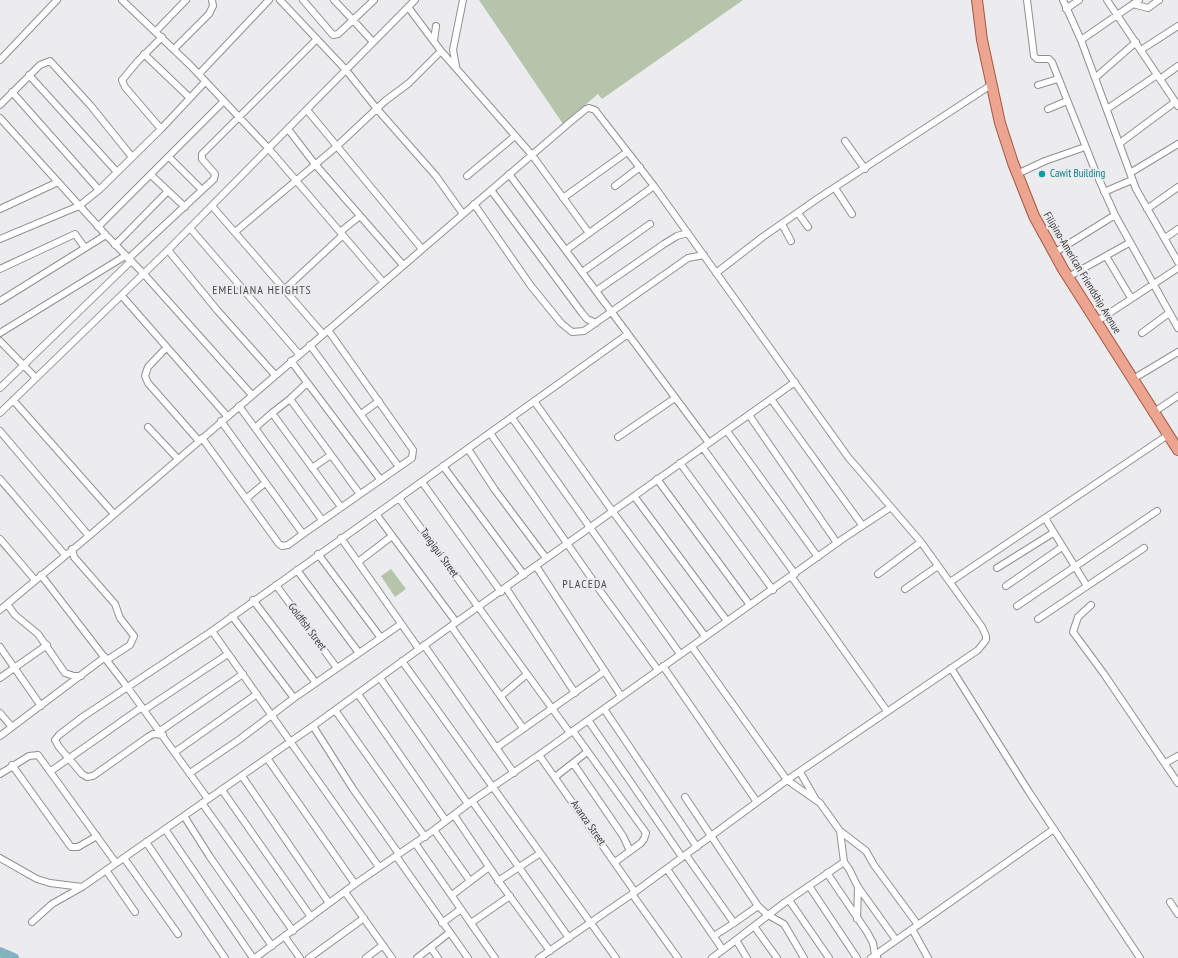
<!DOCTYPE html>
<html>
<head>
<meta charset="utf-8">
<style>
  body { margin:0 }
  canvas { display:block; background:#ececef }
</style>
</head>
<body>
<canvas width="1178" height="958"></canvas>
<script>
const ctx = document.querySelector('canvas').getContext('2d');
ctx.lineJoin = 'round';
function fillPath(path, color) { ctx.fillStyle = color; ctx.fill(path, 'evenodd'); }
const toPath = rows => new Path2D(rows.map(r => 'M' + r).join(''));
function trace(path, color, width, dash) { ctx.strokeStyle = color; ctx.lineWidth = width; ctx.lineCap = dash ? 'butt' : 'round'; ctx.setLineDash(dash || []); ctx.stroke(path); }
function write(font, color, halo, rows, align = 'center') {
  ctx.font = font + ' "PT Sans Narrow",sans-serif'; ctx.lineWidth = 4; ctx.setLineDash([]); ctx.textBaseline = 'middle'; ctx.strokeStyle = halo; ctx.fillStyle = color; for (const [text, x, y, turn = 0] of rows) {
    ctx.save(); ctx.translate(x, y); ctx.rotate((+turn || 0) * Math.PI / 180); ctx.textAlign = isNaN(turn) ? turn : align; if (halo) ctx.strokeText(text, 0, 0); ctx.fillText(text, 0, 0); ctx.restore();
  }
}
const green = toPath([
  [479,0,743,0,602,99,598,94,563,124],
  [391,569,406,589,395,597,381,576]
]);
const river = toPath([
  [0,952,14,958]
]);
const street = toPath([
  [122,0,191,66,269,149,383,282],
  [280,0,346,70,377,109,436,176,463,214],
  [303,0,333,35,338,34,353,20,373,42],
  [334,0,353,20,374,0],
  [1027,0,1034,56,1037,59,1049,59,1052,62,1097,175,1115,215,1178,328],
  [1063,0,1081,40,1136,189,1178,262],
  [1107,0,1178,106],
  [1133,4,1148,8,1159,0],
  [408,7,441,51,532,155,589,233],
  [1066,9,1079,0],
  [156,31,186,0],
  [1081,40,1139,0],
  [434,41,436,26],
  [174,49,209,14,213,6,212,0],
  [1141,50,1178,26],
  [144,54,190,98],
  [0,60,57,0],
  [456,66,453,50,463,0],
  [199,74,269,0],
  [29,75,117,172],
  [1095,78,1136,42],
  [1160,79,1178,66],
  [1038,85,1058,79],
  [12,92,99,190],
  [0,105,40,65,50,61,91,106,132,157],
  [1048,109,1067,101],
  [1107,109,1157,75],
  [307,110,422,249],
  [0,118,106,235,143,273,252,395],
  [161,129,125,87,122,80,138,61,162,37],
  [288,129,314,163,403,265],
  [845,141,865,169],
  [1120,143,1175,102],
  [169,157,202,190],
  [1130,173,1178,144],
  [509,174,709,443],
  [1017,174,1045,161,1085,147],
  [151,175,185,207],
  [467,176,515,136],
  [615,186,640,167],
  [835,188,852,214],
  [491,190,582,313,587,319,596,323],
  [1104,192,1132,180],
  [563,198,627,152],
  [474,204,531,286,561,323,572,332,584,331,688,258,704,255],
  [212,206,323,334],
  [0,209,58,182],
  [1147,209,1178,187],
  [798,213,808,227],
  [782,224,791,241],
  [98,227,223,102],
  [190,228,299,354],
  [235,232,336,147,385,101,409,83,441,51],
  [340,232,360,216],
  [1165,238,1178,229],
  [0,239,79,206,99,190,161,129,205,82],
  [115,245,168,191],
  [168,250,217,310,275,375],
  [566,250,654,186],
  [1054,253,1115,215],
  [1106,256,1131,298],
  [128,259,214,179,215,174,202,159,202,154,317,39],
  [0,269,75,234,85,248],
  [582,272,650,224],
  [716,273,764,236,817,199,991,85],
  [1068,277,1129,243],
  [285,289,343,235],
  [596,291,664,244,677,236,688,233],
  [122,296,227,416],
  [0,301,106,235],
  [1096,322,1178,268],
  [0,333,125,256],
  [1142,333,1169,313],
  [0,341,36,378],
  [310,345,399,467],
  [166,348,148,367,145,376,148,383,199,441],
  [291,361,380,479],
  [1133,379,1178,352],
  [0,388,130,262],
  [290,399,307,383],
  [771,399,862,525],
  [13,400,114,514],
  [534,401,613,512,705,636],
  [239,406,322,520],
  [1154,412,1178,396],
  [0,413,168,250,415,0],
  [272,413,290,399,359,493],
  [361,414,379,401],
  [749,415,837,543],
  [512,418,680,654],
  [221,421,303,534,412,458,413,450,328,330],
  [148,427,178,459],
  [255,428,272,413,341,507],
  [0,431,89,536],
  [727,431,818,557],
  [490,433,601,592,658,670],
  [618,437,675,398],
  [202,438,279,544,282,546,288,545,303,534],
  [703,448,795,574],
  [468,449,495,490,546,558],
  [680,463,773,590],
  [443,466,524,575],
  [312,468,331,455],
  [0,479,65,555],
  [657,479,750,605],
  [422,482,501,592],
  [634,496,727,621],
  [247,498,265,483],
  [399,498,570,733],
  [376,514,456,622],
  [1045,518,1087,586],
  [341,538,419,649],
  [0,539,35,580],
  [72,549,74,557,115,604,120,618,134,636,130,645,107,660],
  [318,554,381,638],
  [358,562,392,536],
  [536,566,621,696],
  [997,568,1053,533],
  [297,570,359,653],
  [878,574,921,542],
  [41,575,128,688,208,799],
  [791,576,887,711],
  [950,582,1168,435],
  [276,585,337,668],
  [1006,586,1062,547],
  [506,588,575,693],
  [905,589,938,566],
  [253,600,316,683],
  [7,604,15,615,38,634,65,673,74,676,81,676],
  [1091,605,1078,617,1073,632,1104,674,1178,783],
  [1017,606,1157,511],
  [0,610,89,536,569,123,586,109,589,108,595,110,654,186,848,457,921,542,982,627,986,636,986,640,978,650,787,780,635,892,539,958],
  [1038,619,1144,548],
  [451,626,523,728],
  [212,631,379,867],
  [424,645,514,773],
  [0,647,41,706],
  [692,647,787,780,820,803,840,831,844,862,849,869,858,887,857,919],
  [402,661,616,958],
  [663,666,757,802],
  [951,668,1029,792,1140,958],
  [0,678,47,645],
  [380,678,468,804],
  [358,694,446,821],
  [501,696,526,675],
  [294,698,401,624],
  [604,709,697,847],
  [144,710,228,654],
  [335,710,425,837],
  [0,713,12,727],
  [588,720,682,857],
  [313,726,353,789,399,854],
  [160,731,243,674],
  [573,731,646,833,644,839,641,843,615,862],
  [163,735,153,734,148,737,93,776,87,777,82,774,59,747,55,740,59,735,84,716,212,631,399,498,628,334],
  [0,736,105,657],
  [496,748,605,671],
  [175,752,257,694],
  [539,755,635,892],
  [267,758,355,884],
  [573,763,623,836,630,851],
  [1165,763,1178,756],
  [12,765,71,847,78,847,97,836],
  [51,771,142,707],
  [800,772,816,800],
  [190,773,240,739,294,698,232,616],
  [0,774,29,756,38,755,116,863],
  [242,776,329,903],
  [555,777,587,752],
  [222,790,311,917],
  [685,797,758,906,768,915,784,924,804,958],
  [472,801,569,938],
  [202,803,293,931],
  [454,815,500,883,550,951],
  [184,816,210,857,272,946],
  [165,829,253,958],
  [434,830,470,881],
  [840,831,866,851,874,865,918,925],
  [146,842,225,958],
  [415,843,495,958],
  [686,855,734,923,714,936],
  [396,856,468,958],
  [0,858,37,879,50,883,82,887],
  [124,858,178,934],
  [667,869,723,950],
  [106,870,135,912],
  [827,873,867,932,873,943,875,955,877,957],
  [498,881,539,854],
  [809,886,857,958],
  [858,887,896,940],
  [345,892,392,958],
  [632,894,678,958],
  [452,895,489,867],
  [789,900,829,958],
  [1170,902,1178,914],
  [32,922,52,904,82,887,313,726,451,626,795,382],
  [442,923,461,909],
  [471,923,510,896],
  [734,923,758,906],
  [754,926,777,958],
  [912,929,928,958],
  [285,937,300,958],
  [736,940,784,903,844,862],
  [431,948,438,958],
  [255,958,355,884,434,830,472,801,539,755,844,538,891,507],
  [309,958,364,918],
  [366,958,383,945],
  [417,958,449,933],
  [712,958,736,940,747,958],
  [871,958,1054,829]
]);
const primary = toPath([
  [977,0,982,40,1000,123,1013,163,1034,216,1063,269,1178,450]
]);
const markers = [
  [1042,174,4,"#0f9aa8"]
];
const cultureNames = [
  ["Cawit Building",1050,174]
];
const streetNames = [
  ["Filipino-American Friendship Avenue",1082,273,59],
  ["Tangigui Street",439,553,54],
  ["Goldfish Street",307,627,53],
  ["Avanza Street",588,823,55]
];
const neighbourhoodNames = [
  ["EMELIANA HEIGHTS",262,291],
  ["PLACEDA",585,585]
];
fillPath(green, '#b5c4aa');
trace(river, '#82b3bf', 10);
trace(street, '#909092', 8);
trace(primary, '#a55843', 12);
trace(street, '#fff', 6);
trace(primary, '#eca591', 10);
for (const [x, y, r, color] of markers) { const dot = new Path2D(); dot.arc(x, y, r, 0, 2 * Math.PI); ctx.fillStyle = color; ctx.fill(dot); trace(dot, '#ececef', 1.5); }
write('11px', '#0d838f', '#ececef', cultureNames, 'left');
write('11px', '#383839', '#ececef', streetNames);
ctx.letterSpacing = '1px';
write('12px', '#4b4b4d', '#ececef', neighbourhoodNames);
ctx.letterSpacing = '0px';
</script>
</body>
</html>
